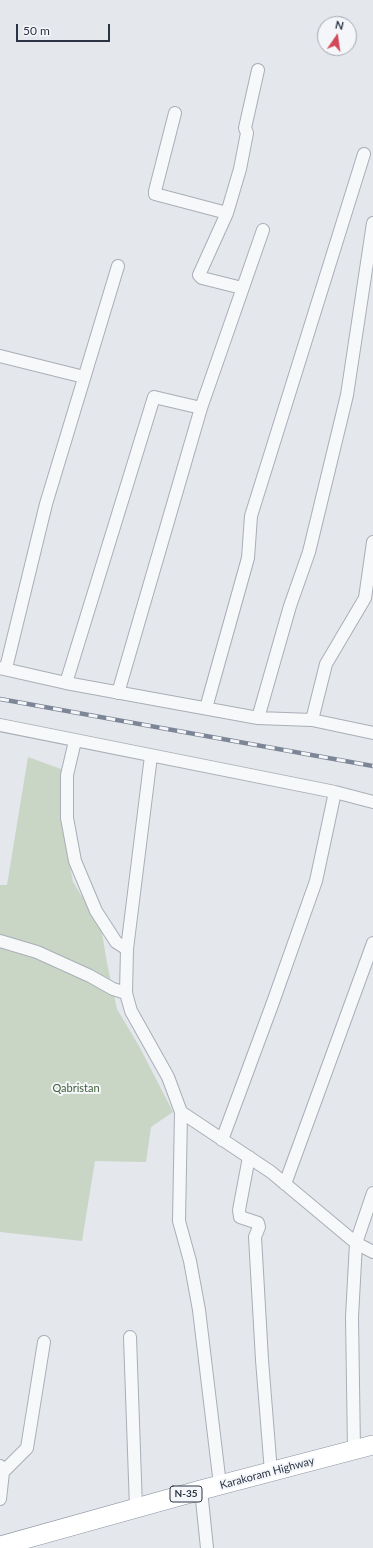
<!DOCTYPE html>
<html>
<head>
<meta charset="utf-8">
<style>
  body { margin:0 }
  #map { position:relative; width:373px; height:1548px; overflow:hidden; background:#e4e7ec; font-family:Lato,sans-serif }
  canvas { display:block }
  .north { position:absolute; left:317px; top:16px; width:40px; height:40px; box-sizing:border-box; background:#f4f6f9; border:1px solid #a4a8b1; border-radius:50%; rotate:13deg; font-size:11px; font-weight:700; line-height:16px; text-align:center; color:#2b3445 }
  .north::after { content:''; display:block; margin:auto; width:14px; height:18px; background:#d1495b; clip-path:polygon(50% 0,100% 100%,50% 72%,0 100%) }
  .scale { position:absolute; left:16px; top:24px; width:94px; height:18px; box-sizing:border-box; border:2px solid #2b3445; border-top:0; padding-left:5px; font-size:12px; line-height:14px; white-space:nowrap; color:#2b3445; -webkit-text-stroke:3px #f4f6f9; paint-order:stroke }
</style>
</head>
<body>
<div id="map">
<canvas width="373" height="1548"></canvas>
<div class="north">N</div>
<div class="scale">50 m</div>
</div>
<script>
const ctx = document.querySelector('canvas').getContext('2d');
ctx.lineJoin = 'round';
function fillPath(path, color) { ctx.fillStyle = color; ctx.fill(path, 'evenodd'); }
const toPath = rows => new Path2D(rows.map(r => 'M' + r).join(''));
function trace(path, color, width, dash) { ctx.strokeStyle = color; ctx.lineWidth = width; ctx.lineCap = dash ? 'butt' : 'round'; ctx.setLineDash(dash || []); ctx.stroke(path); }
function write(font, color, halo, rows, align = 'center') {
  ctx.font = font + ' Lato,sans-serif'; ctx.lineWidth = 4; ctx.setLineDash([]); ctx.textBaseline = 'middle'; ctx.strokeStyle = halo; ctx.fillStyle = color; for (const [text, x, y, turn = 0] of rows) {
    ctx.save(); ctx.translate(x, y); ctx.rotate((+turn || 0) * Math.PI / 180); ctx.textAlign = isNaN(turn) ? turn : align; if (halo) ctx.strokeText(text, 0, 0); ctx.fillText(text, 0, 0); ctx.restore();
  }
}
const green = toPath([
  [28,757,61,769,62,824,73,882,101,927,107,963,117,1009,139,1046,173,1112,151,1127,146,1162,95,1161,82,1241,0,1232,0,885,7,885]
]);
const minor = toPath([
  [175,113,155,191,155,194,227,213,199,275,202,278,242,288],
  [227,213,240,169,247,133,245,128,258,70],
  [0,356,84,377],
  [0,668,66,683,258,718,312,720,373,733],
  [6,668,46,504,118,266],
  [66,683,154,397,201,408],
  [118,693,201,408,263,230],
  [206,708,248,558,251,516,364,154],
  [258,718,290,606,309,552,347,395,373,223],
  [312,720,326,664,365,598,373,542],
  [0,725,335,792,373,802],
  [75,741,67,775,67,818,75,861,96,911,116,942,127,949],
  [151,756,127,949,126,993,131,1011,168,1077,181,1112,179,1221,190,1261,199,1310,220,1485],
  [0,941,37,952,90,976,113,989,126,993],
  [181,1112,271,1172,356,1243,373,1252],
  [222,1140,272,1005,316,881,335,792],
  [249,1157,239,1210,240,1217,258,1223,259,1227,255,1237,262,1360,271,1472],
  [285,1184,373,943],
  [130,1337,136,1508],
  [354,1450,352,1317,356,1243,373,1193],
  [0,1466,3,1472,0,1499],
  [3,1472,27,1448,44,1342],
  [201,1490,207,1548]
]);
const trunk = toPath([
  [0,1546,201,1490,373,1445]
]);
const rail = toPath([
  [0,699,373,766]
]);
const shields = [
  [186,1494,32]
];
const shieldNames = [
  ["N-35",186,1494]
];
const parkNames = [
  ["Qabristan",76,1088]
];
const streetNames = [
  ["Karakoram Highway",267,1473,-15]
];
fillPath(green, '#c9d6c5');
trace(minor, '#a9aeb7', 14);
trace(trunk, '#8b94a3', 20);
trace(minor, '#f7f8fa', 12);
trace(trunk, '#fff', 19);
trace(rail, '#7d8696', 4.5);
trace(rail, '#f4f6f9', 3, [9]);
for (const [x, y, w] of shields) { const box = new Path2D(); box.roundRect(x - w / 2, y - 8, w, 16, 3); ctx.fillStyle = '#f4f6f9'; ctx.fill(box); trace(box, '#2b3445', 1); }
write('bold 10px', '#2b3445', null, shieldNames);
write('11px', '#3f6138', '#f4f6f9', parkNames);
write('11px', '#2b3445', '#f4f6f9', streetNames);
</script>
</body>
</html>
